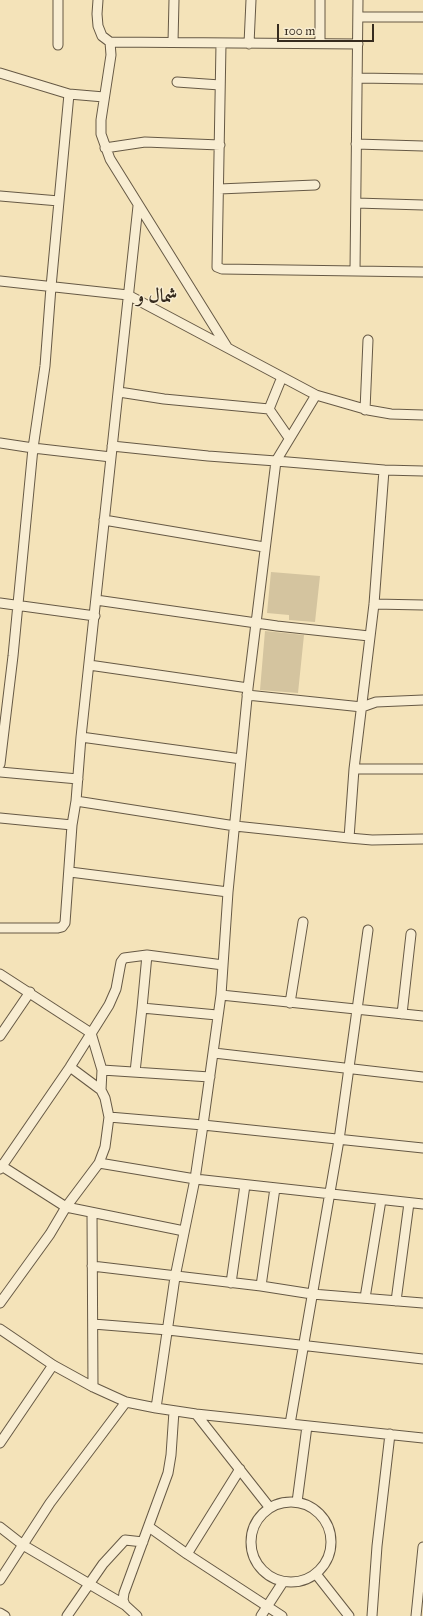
<!DOCTYPE html>
<html>
<head>
<meta charset="utf-8">
<style>
  body { margin:0 }
  #map { position:relative; width:423px; height:1616px; overflow:hidden; background:#f4e3b9; font-family:"IM FELL Great Primer",serif }
  canvas { display:block }
  .scale { position:absolute; left:277px; top:24px; width:97px; height:18px; box-sizing:border-box; border:2px solid #362b1e; border-top:0; padding-left:5px; font-size:12px; line-height:14px; white-space:nowrap; color:#362b1e; -webkit-text-stroke:3px #f8edd2; paint-order:stroke }
</style>
</head>
<body>
<div id="map">
<canvas width="423" height="1616"></canvas>
<div class="scale">100 m</div>
</div>
<script>
const ctx = document.querySelector('canvas').getContext('2d');
ctx.lineJoin = 'round';
function fillPath(path, color) { ctx.fillStyle = color; ctx.fill(path, 'evenodd'); }
const toPath = rows => new Path2D(rows.map(r => 'M' + r).join(''));
function trace(path, color, width, dash) { ctx.strokeStyle = color; ctx.lineWidth = width; ctx.lineCap = dash ? 'butt' : 'round'; ctx.setLineDash(dash || []); ctx.stroke(path); }
function write(font, color, halo, rows, align = 'center') {
  ctx.font = font + ' "IM FELL Great Primer",Amiri,serif'; ctx.lineWidth = 3; ctx.setLineDash([]); ctx.textBaseline = 'middle'; ctx.strokeStyle = halo; ctx.fillStyle = color; for (const [text, x, y, turn = 0] of rows) {
    ctx.save(); ctx.translate(x, y); ctx.rotate((+turn || 0) * Math.PI / 180); ctx.textAlign = isNaN(turn) ? turn : align; if (halo) ctx.strokeText(text, 0, 0); ctx.fillText(text, 0, 0); ctx.restore();
  }
}
const green = toPath([
  [271,572,320,576,315,622,289,620,289,615,267,613],
  [265,631,304,635,298,693,260,690]
]);
const minor = toPath([
  [58,0,58,45],
  [98,0,97,14,98,26,102,36,110,42,358,44],
  [358,17,423,17],
  [110,42,111,55,101,120,101,134,110,159,227,347],
  [173,42,174,0],
  [320,43,320,0],
  [221,44,217,267,222,269,423,272],
  [249,44,251,0],
  [0,73,69,94,104,97],
  [357,78,423,79],
  [177,82,220,85],
  [356,144,423,146],
  [105,148,145,142,220,145],
  [219,189,315,185],
  [0,196,59,201],
  [356,203,423,205],
  [355,271,358,0],
  [0,281,128,295,316,395,368,410,391,414,423,415],
  [119,392,164,399,269,409,282,377],
  [269,409,289,438],
  [365,410,368,340],
  [0,443,33,448,45,366,51,287,69,94],
  [112,446,208,456,276,461,316,395],
  [423,471,384,470,374,604,354,769,349,838,372,840,423,839],
  [104,520,264,547],
  [96,600,277,626,369,636],
  [0,603,95,616],
  [374,604,423,605],
  [89,665,248,688],
  [247,695,362,707,376,702,423,700],
  [81,737,241,759],
  [0,764,13,656,33,448,111,457],
  [354,769,423,769],
  [0,772,78,779],
  [76,801,235,826,349,838],
  [0,818,72,825],
  [70,872,228,892],
  [0,928,58,928,62,927,65,923,72,825,76,801,81,737,138,206],
  [147,955,142,1008,217,1015],
  [0,974,91,1033,102,1070,101,1090],
  [221,995,423,1016],
  [290,1003,303,922],
  [402,1014,411,934],
  [0,1036,30,992],
  [214,1053,423,1077],
  [102,1070,210,1077],
  [135,1072,142,1008],
  [109,1117,203,1125,221,995,228,892,248,688,276,461,384,470],
  [99,1163,195,1179,423,1204],
  [0,1165,66,1207,184,1231],
  [0,1169,70,1067,109,1005,116,989,121,962,124,958,147,955,223,965],
  [92,1213,93,1387],
  [92,1266,261,1286,312,1294,423,1303],
  [231,1283,245,1185],
  [261,1286,275,1188],
  [365,1298,381,1200],
  [396,1301,409,1203],
  [0,1303,50,1234,66,1207,99,1163,105,1147,109,1117,105,1098,101,1090,70,1067],
  [93,1324,168,1330,423,1359],
  [0,1329,53,1365,93,1387,126,1402,156,1408,196,1414,423,1438],
  [156,1408,175,1277,195,1179,203,1125,423,1148],
  [196,1414,270,1508],
  [290,1424,339,1140,368,930],
  [0,1443,53,1365],
  '251 1542a40 40 0 1 1 80 0a40 40 0 1 1-80 0Z',
  [297,1502,307,1426],
  [0,1527,23,1545,125,1605],
  [149,1527,187,1554,282,1616],
  [187,1554,240,1469],
  [316,1574,349,1616],
  [0,1580,50,1503,126,1402],
  [0,1613,5,1616],
  [67,1616,103,1564,125,1540,143,1542],
  [137,1616,125,1605,123,1600,124,1593,168,1473,171,1455,174,1411],
  [261,1616,283,1582],
  [372,1616,377,1546,390,1434],
  [416,1616,423,1547]
]);
const districtNames = [
  ["شمال و",157,297]
];
fillPath(green, '#d4c49f');
trace(minor, '#665945', 11);
trace(minor, '#f8edd2', 9);
write('bold 19px', '#362b1e', '#f8edd2', districtNames);
</script>
</body>
</html>
